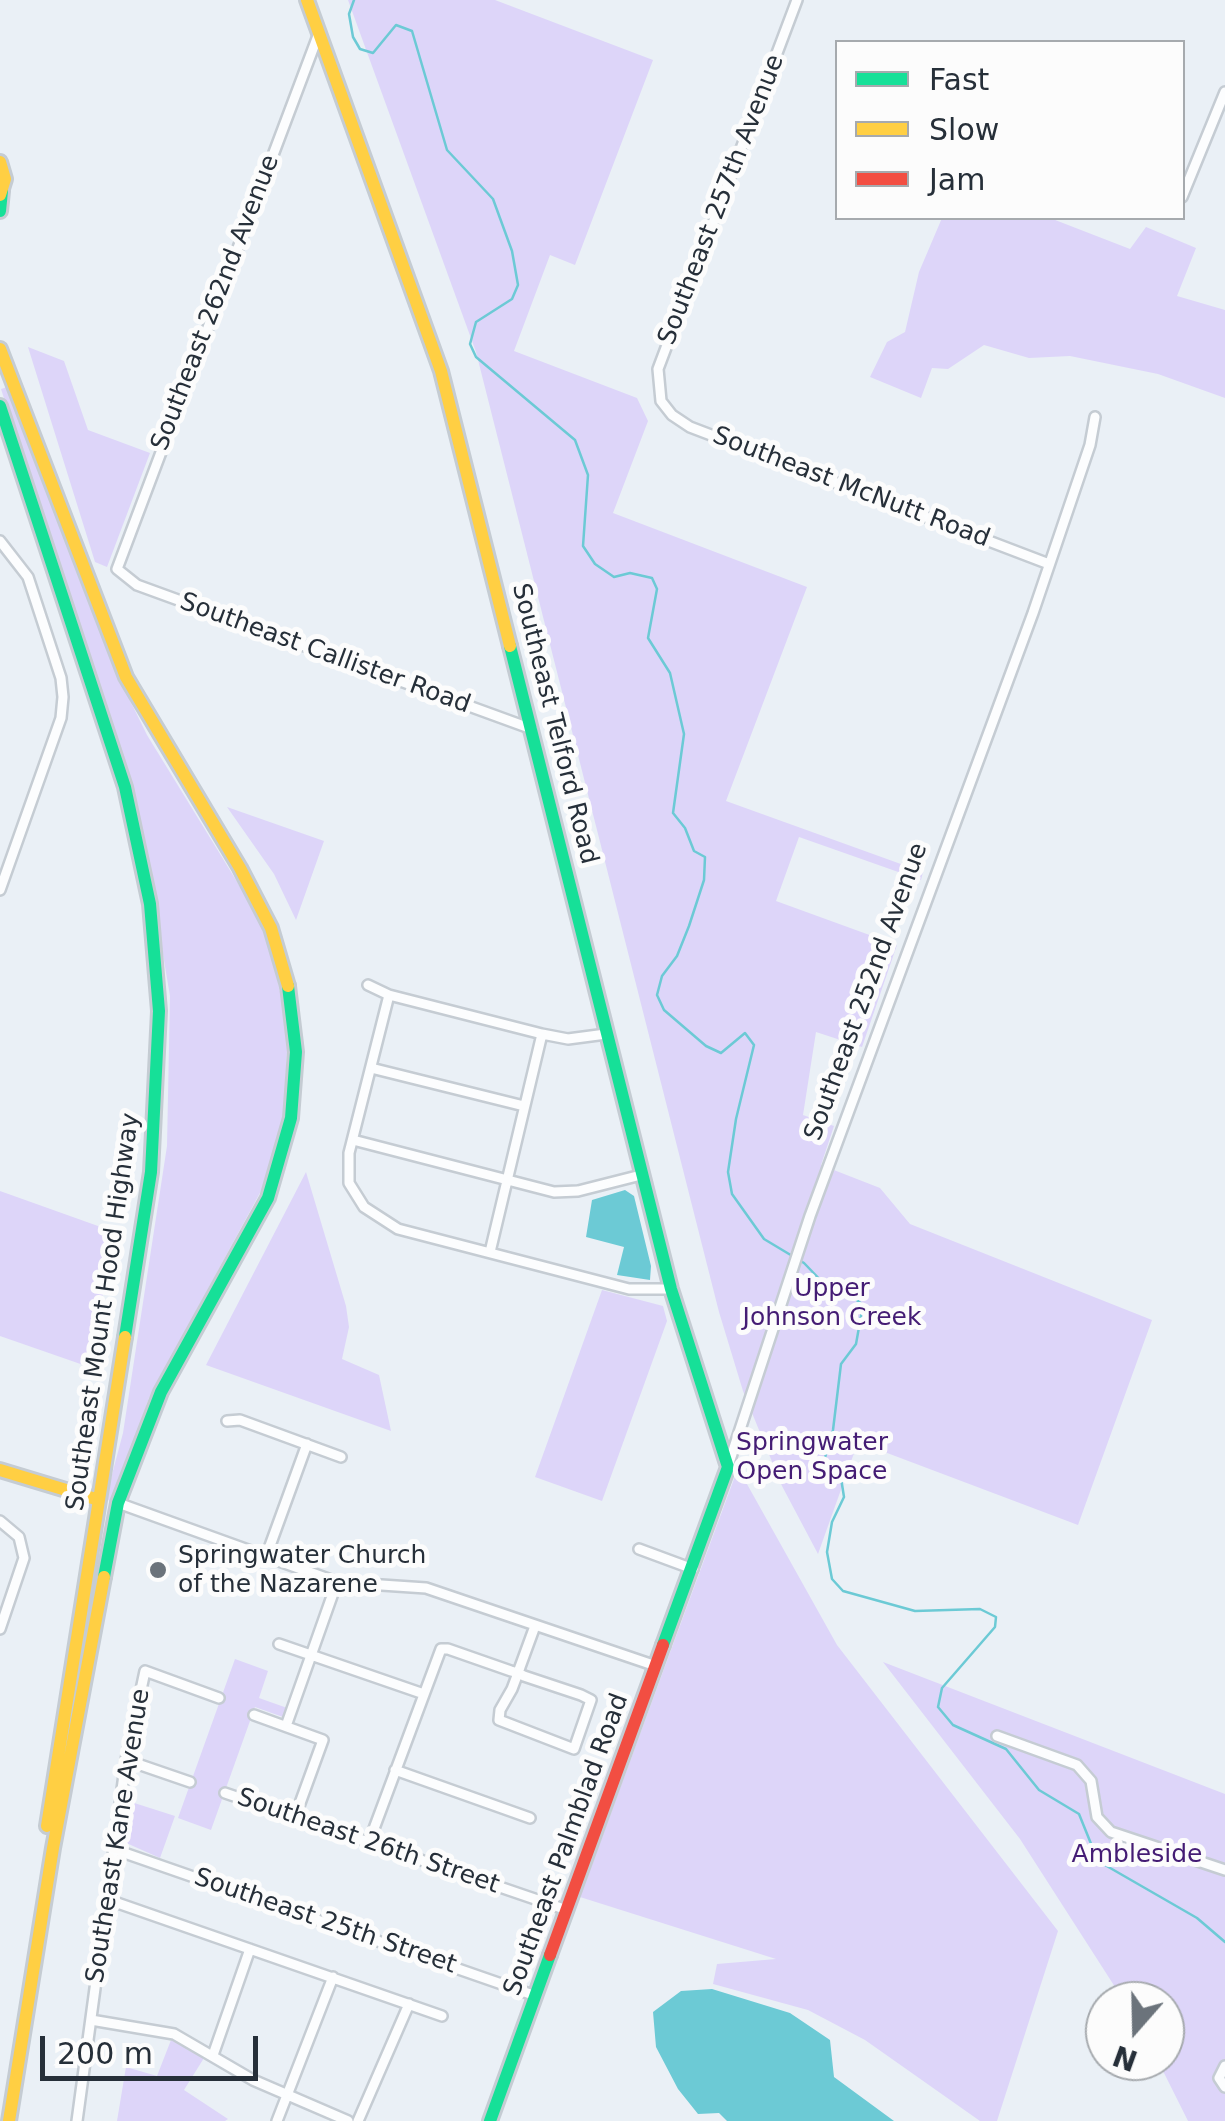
<!DOCTYPE html>
<html>
<head>
<meta charset="utf-8">
<style>
  body { margin:0 }
  #map { position:relative; width:1225px; height:2121px; overflow:hidden; background:#eaf0f6; font-family:"DejaVu Sans",sans-serif }
  canvas { display:block }
  .legend { position:absolute; left:835px; top:40px; width:350px; height:180px; box-sizing:border-box; background:#fcfcfc; border:2px solid #a6aaae; margin:0; padding:12px 18px; list-style:none; font-size:30px; color:#262f39 }
  .legend li { display:flex; align-items:center; gap:20px; height:50px }
  .legend b { width:50px; border:2px solid #a6aaae }
  .north { position:absolute; left:1085px; top:1981px; width:100px; height:100px; box-sizing:border-box; background:#fcfcfc; border:2px solid #a6aaae; border-radius:50%; rotate:200deg; font-size:28px; font-weight:700; line-height:40px; text-align:center; color:#262f39 }
  .north::after { content:''; display:block; margin:auto; width:35px; height:45px; background:#6b737b; clip-path:polygon(50% 0,100% 100%,50% 72%,0 100%) }
  .scale { position:absolute; left:40px; top:2036px; width:218px; height:45px; box-sizing:border-box; border:5px solid #262f39; border-top:0; padding-left:12px; font-size:30px; line-height:35px; white-space:nowrap; color:#262f39; -webkit-text-stroke:8px #fcfcfc; paint-order:stroke }
</style>
</head>
<body>
<div id="map">
<canvas width="1225" height="2121"></canvas>
<ul class="legend">
<li><b style="height:12px;background:#16e098"></b>Fast</li>
<li><b style="height:12px;background:#ffcf43"></b>Slow</li>
<li><b style="height:12px;background:#f24e42"></b>Jam</li>
</ul>
<div class="north">N</div>
<div class="scale">200 m</div>
</div>
<script>
const ctx = document.querySelector('canvas').getContext('2d');
ctx.lineJoin = 'round';
function fillPath(path, color) { ctx.fillStyle = color; ctx.fill(path, 'evenodd'); }
const toPath = rows => new Path2D(rows.map(r => 'M' + r).join(''));
function trace(path, color, width, dash) { ctx.strokeStyle = color; ctx.lineWidth = width; ctx.lineCap = dash ? 'butt' : 'round'; ctx.setLineDash(dash || []); ctx.stroke(path); }
function write(font, color, halo, rows, align = 'center') {
  ctx.font = font + ' "DejaVu Sans",sans-serif'; ctx.lineWidth = 10; ctx.setLineDash([]); ctx.textBaseline = 'middle'; ctx.strokeStyle = halo; ctx.fillStyle = color; for (const [text, x, y, turn = 0] of rows) {
    ctx.save(); ctx.translate(x, y); ctx.rotate((+turn || 0) * Math.PI / 180); ctx.textAlign = isNaN(turn) ? turn : align; if (halo) ctx.strokeText(text, 0, 0); ctx.fillText(text, 0, 0); ctx.restore();
  }
}
const green = toPath([
  [348,0,495,0,653,60,575,265,550,255,514,351,637,398,648,421,613,513,807,587,726,801,923,872,921,880,799,837,776,901,897,945,862,1047,816,1032,803,1115,834,1126,821,1165,880,1188,910,1224,1152,1320,1078,1525,858,1442,818,1554,782,1486,743,1391,719,1312,476,352],
  [942,218,1050,218,1130,249,1146,227,1196,248,1177,296,1225,310,1225,398,1158,374,1070,356,1029,358,984,345,948,369,932,368,921,398,870,377,887,342,905,332,919,272],
  [28,347,64,361,88,430,150,453,107,567,95,562],
  [7,387,118,676,147,735,255,911,274,960,288,1033,283,1125,268,1178,149,1398,111,1503,106,1497,123,1433,167,1146,170,996,141,824,1,389],
  [227,807,324,841,296,920,274,874],
  [306,1172,346,1306,349,1327,342,1359,379,1375,391,1431,206,1365],
  [0,1191,112,1231,92,1368,0,1336],
  [602,1290,663,1306,667,1321,602,1501,535,1477],
  [738,1468,837,1645,1058,1931,997,2121,980,2121,865,2040,808,2010,713,1984,717,1964,776,1959,580,1897],
  [235,1659,268,1671,259,1698,290,1709,283,1717,255,1707,211,1830,178,1818],
  [883,1662,1225,1794,1225,2121,1188,2121,1158,2061,1165,2061,1165,2001,1124,2001,1020,1839],
  [128,1801,175,1816,160,1858,124,1842],
  [171,2040,204,2058,184,2090,228,2119,225,2121,117,2121,126,2067,157,2076]
]);
const water = toPath([
  [625,1190,634,1196,651,1266,650,1280,617,1275,624,1247,586,1237,592,1200],
  [712,1989,790,2013,830,2040,834,2077,894,2121,727,2121,719,2113,698,2114,678,2089,656,2047,653,2012,681,1991]
]);
const stream = toPath([
  [354,0,349,14,353,37,360,49,373,53,396,25,412,31,447,150,493,199,512,251,518,285,512,299,476,322,470,344,476,357,575,440,588,475,583,546,595,564,614,577,630,573,652,578,657,589,648,638,670,673,684,734,673,813,685,828,694,851,705,857,704,880,689,926,677,956,662,976,657,995,664,1010,706,1046,721,1053,745,1033,754,1045,736,1119,728,1172,732,1194,764,1239,804,1263,829,1289,849,1294,863,1305,856,1344,841,1364,833,1430,824,1461,841,1478,844,1497,832,1522,827,1552,832,1579,843,1591,915,1611,980,1609,996,1617,995,1627,942,1688,938,1707,953,1725,1006,1749,1039,1790,1079,1814,1098,1861,1197,1918,1225,1942]
]);
const street = toPath([
  [797,0,658,369,661,401,672,415,690,427,1049,564],
  [319,33,117,569,137,585,532,729],
  [1182,197,1225,92],
  [0,541,28,577,61,678,63,697,61,718,0,890],
  [368,985,389,995,542,1034,568,1039,606,1034],
  [389,995,349,1153,349,1183,364,1207,398,1229,629,1289,671,1289],
  [371,1068,524,1106],
  [353,1140,554,1192,578,1191,641,1175],
  [490,1252,542,1034],
  [227,1421,240,1420,341,1457],
  [728,1466,810,1216,1033,613,1090,445,1095,417],
  [118,1503,337,1582,426,1588,656,1666],
  [0,1521,19,1537,24,1558,0,1629],
  [639,1549,693,1569],
  [267,1554,307,1444],
  [279,1644,421,1693],
  [254,1715,323,1740,295,1817],
  [286,1726,337,1582],
  [997,1736,1077,1765,1091,1781,1097,1817,1111,1832,1225,1870],
  [126,1760,190,1782],
  [395,1770,530,1818],
  [225,1793,567,1910],
  [369,1842,441,1649,448,1649,511,1671,518,1673,524,1676,581,1695,591,1700,574,1749,499,1720,500,1710,512,1689,518,1673,520,1667,535,1626],
  [113,1849,536,1996],
  [106,1899,442,2016],
  [91,2020,174,2034,253,2080,348,2121],
  [213,2055,250,1949],
  [1225,2066,1219,2078,1225,2087],
  [77,2121,126,1760,145,1671,219,1698],
  [277,2121,333,1977],
  [358,2121,409,2004]
]);
const fast = toPath([
  [0,211,2,191],
  [0,406,125,787,150,904,159,1011,151,1172,125,1337],
  [510,646,671,1289,728,1467,663,1645],
  [104,1577,118,1503,161,1392,268,1198,291,1118,296,1052,288,986],
  [490,2121,550,1955]
]);
const slow = toPath([
  [307,0,441,371,510,646],
  [0,162,5,179,0,195],
  [0,349,126,677,240,868,271,928,288,986],
  [0,1470,99,1500],
  [47,1826,125,1337],
  [9,2121,53,1848,104,1577]
]);
const jam = toPath([
  [550,1955,663,1645]
]);
const markers = [
  [158,1570,10,"#6b737b"]
];
const streetNames = [
  ["Southeast 257th Avenue",722,200,-69],
  ["Southeast 262nd Avenue",216,303,-69],
  ["Southeast McNutt Road",851,488,21],
  ["Southeast Callister Road",325,654,20],
  ["Southeast Telford Road",554,724,76],
  ["Southeast 252nd Avenue",867,992,-70],
  ["Southeast Mount Hood Highway",104,1312,-82],
  ["Southeast Kane Avenue",119,1836,-81],
  ["Southeast 26th Street",368,1842,19],
  ["Southeast Palmblad Road",567,1845,-70],
  ["Southeast 25th Street",325,1922,19]
];
const parkNames = [
  ["Upper",832,1289],
  ["Johnson Creek",832,1318],
  ["Springwater",812,1443],
  ["Open Space",812,1472],
  ["Ambleside",1137,1855]
];
const poiNames = [
  ["Springwater Church",178,1556],
  ["of the Nazarene",178,1585]
];
fillPath(green, '#ddd5f9');
fillPath(water, '#6ccad5');
trace(stream, '#6ccad5', 2.5);
trace(street, '#c5ccd3', 14);
trace(fast, '#c5ccd3', 18);
trace(slow, '#c5ccd3', 18);
trace(jam, '#c5ccd3', 18);
trace(street, '#fcfdfe', 9);
trace(fast, '#16e098', 12);
trace(slow, '#ffcf43', 12);
trace(jam, '#f24e42', 12);
for (const [x, y, r, color] of markers) { const dot = new Path2D(); dot.arc(x, y, r, 0, 2 * Math.PI); ctx.fillStyle = color; ctx.fill(dot); trace(dot, '#fcfcfc', 4); }
write('25px', '#262f39', '#fcfcfc', streetNames);
write('25px', '#441c74', '#fcfcfc', parkNames);
write('25px', '#262f39', '#fcfcfc', poiNames, 'left');
</script>
</body>
</html>
